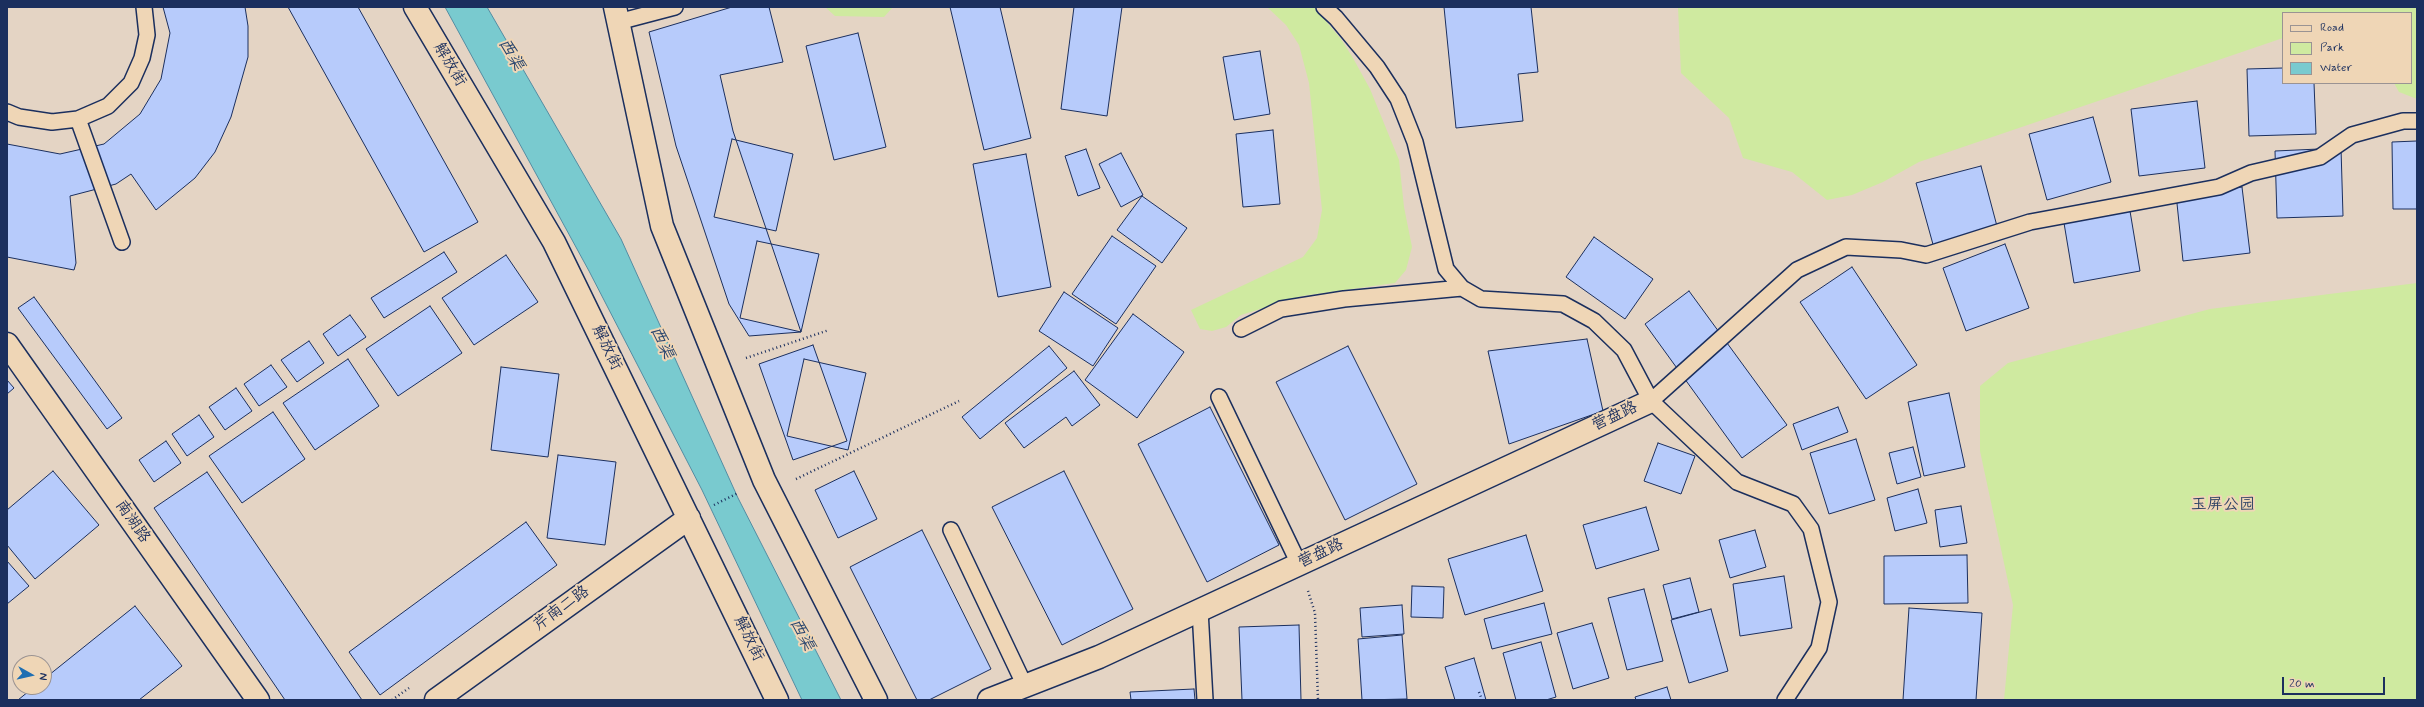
<!DOCTYPE html>
<html>
<head>
<meta charset="utf-8">
<style>
  body { margin:0 }
  #map { position:relative; width:2424px; height:707px; overflow:hidden; background:#e4d4c4; font-family:Mynerve,sans-serif }
  canvas { display:block }
  .frame { position:absolute; inset:0; border:8px solid #1b2f5e; pointer-events:none }
  .legend { position:absolute; left:2282px; top:12px; width:130px; height:72px; box-sizing:border-box; background:#efd6b6; border:1px solid #9a9393; margin:0; padding:5px 7px; list-style:none; font-size:12px; color:#1b2f5e }
  .legend li { display:flex; align-items:center; gap:8px; height:20px }
  .legend b { width:20px; border:1px solid #9a9393 }
  .north { position:absolute; left:12px; top:655px; width:40px; height:40px; box-sizing:border-box; background:#efd6b6; border:1px solid #9a9393; border-radius:50%; rotate:98deg; font-size:11px; font-weight:700; line-height:16px; text-align:center; color:#1b2f5e }
  .north::after { content:''; display:block; margin:auto; width:14px; height:18px; background:#1f6fb2; clip-path:polygon(50% 0,100% 100%,50% 72%,0 100%) }
  .scale { position:absolute; left:2282px; top:677px; width:103px; height:18px; box-sizing:border-box; border:2px solid #1b2f5e; border-top:0; padding-left:5px; font-size:12px; line-height:14px; white-space:nowrap; color:#1b2f5e; -webkit-text-stroke:3px #efd6b6; paint-order:stroke }
</style>
</head>
<body>
<div id="map">
<canvas width="2424" height="707"></canvas>
<div class="frame"></div>
<ul class="legend">
<li><b style="height:5px;background:#efd6b6"></b>Road</li>
<li><b style="height:11px;background:#cfeaa0"></b>Park</li>
<li><b style="height:11px;background:#79cacf"></b>Water</li>
</ul>
<div class="north">N</div>
<div class="scale">20 m</div>
</div>
<script>
const ctx = document.querySelector('canvas').getContext('2d');
ctx.lineJoin = 'round';
function fillPath(path, color) { ctx.fillStyle = color; ctx.fill(path, 'evenodd'); }
const toPath = rows => new Path2D(rows.map(r => 'M' + r).join(''));
function trace(path, color, width, dash) { ctx.strokeStyle = color; ctx.lineWidth = width; ctx.lineCap = dash ? 'butt' : 'round'; ctx.setLineDash(dash || []); ctx.stroke(path); }
function write(font, color, halo, rows, align = 'center') {
  ctx.font = font + ' Mynerve,"LXGW WenKai TC",sans-serif'; ctx.lineWidth = 4; ctx.setLineDash([]); ctx.textBaseline = 'middle'; ctx.strokeStyle = halo; ctx.fillStyle = color; for (const [text, x, y, turn = 0] of rows) {
    ctx.save(); ctx.translate(x, y); ctx.rotate((+turn || 0) * Math.PI / 180); ctx.textAlign = isNaN(turn) ? turn : align; if (halo) ctx.strokeText(text, 0, 0); ctx.fillText(text, 0, 0); ctx.restore();
  }
}
const green = toPath([
  [825,7,893,7,884,17,835,16],
  [1267,7,1314,7,1341,39,1353,58,1370,89,1399,160,1404,207,1412,247,1406,270,1395,283,1302,296,1241,315,1226,327,1212,331,1200,329,1191,310,1303,257,1317,238,1322,210,1309,83,1299,45,1286,25],
  [1678,7,2417,7,2417,99,2399,92,2394,83,2411,83,2411,13,2283,13,2283,38,1919,162,1883,182,1852,195,1827,200,1792,172,1743,158,1729,118,1681,73],
  [2417,283,2417,700,2004,700,2013,605,1980,451,1980,386,2008,363,2210,309]
]);
const water = toPath([
  [445,7,487,7,621,239,738,498,841,700,802,700,702,490,589,271,445,7]
]);
const building = toPath([
  [163,7,245,7,248,26,248,57,231,117,215,152,195,178,156,210,131,174,116,184,70,196,76,263,74,270,7,257,7,144,60,154,104,144,140,114,161,79,170,33,163,7],
  [288,7,358,7,478,222,424,252,288,7],
  [732,7,769,7,783,62,720,75,733,131,801,332,749,336,729,304,676,146,649,32,732,7],
  [950,7,1000,7,1031,138,984,150,950,7],
  [1074,7,1122,7,1107,116,1061,109,1074,7],
  [1444,7,1531,7,1538,72,1518,74,1523,121,1456,128,1444,7],
  [858,33,886,147,834,160,806,46,858,33],
  [1260,51,1270,114,1234,120,1223,57,1260,51],
  [2283,68,2283,83,2314,83,2316,134,2249,136,2247,69,2283,68],
  [2197,101,2205,168,2139,176,2131,109,2197,101],
  [2093,117,2111,182,2047,200,2029,134,2093,117],
  [1273,130,1280,204,1243,207,1236,134,1273,130],
  [732,139,793,154,776,231,714,217,732,139],
  [2417,141,2417,209,2393,209,2392,142,2417,141],
  [2341,148,2343,216,2277,218,2275,151,2341,148],
  [1086,149,1100,188,1078,196,1065,156,1086,149],
  [1121,153,1143,195,1121,207,1099,164,1121,153],
  [1026,154,1051,287,998,297,973,164,1026,154],
  [1981,166,1998,230,1934,248,1916,183,1981,166],
  [2242,187,2250,253,2183,261,2176,194,2242,187],
  [1142,196,1187,228,1162,263,1117,230,1142,196],
  [2129,205,2140,271,2074,283,2063,217,2129,205],
  [1112,236,1156,266,1116,324,1072,294,1112,236],
  [1594,237,1653,279,1625,319,1566,277,1594,237],
  [757,241,819,254,801,332,740,318,757,241],
  [2005,244,2029,308,1966,331,1943,268,2005,244],
  [444,252,457,272,384,318,371,298,444,252],
  [506,255,538,302,474,345,442,298,506,255],
  [1852,267,1917,365,1866,399,1800,302,1852,267],
  [1689,291,1787,425,1742,458,1645,324,1689,291],
  [1064,292,1118,328,1093,366,1039,331,1064,292],
  [34,297,122,418,107,429,18,308,34,297],
  [430,306,462,353,398,396,366,349,430,306],
  [1133,314,1184,352,1137,418,1085,380,1133,314],
  [350,315,366,337,338,356,323,334,350,315],
  [1587,339,1603,411,1509,444,1488,351,1587,339],
  [309,341,324,363,297,382,281,360,309,341],
  [813,345,847,441,793,460,759,364,813,345],
  [1049,346,1067,368,980,439,962,417,1049,346],
  [1348,346,1417,484,1345,520,1276,382,1348,346],
  [348,359,379,406,315,450,283,403,348,359],
  [804,359,866,373,848,450,787,436,804,359],
  [271,365,287,387,259,406,244,384,271,365],
  [501,367,559,374,548,457,491,450,501,367],
  [1074,371,1100,405,1072,426,1066,417,1024,448,1005,423,1074,371],
  [7,380,14,388,7,394,7,380],
  [236,388,252,411,225,430,209,407,236,388],
  [1949,393,1965,467,1924,476,1908,402,1949,393],
  [1210,407,1279,545,1207,582,1138,444,1210,407],
  [1838,407,1848,432,1802,450,1793,424,1838,407],
  [273,412,305,459,242,503,209,456,273,412],
  [199,415,214,437,187,456,172,434,199,415],
  [1856,439,1875,500,1829,514,1810,453,1856,439],
  [166,441,181,463,154,482,139,460,166,441],
  [1658,443,1695,456,1681,494,1644,481,1658,443],
  [1913,447,1921,477,1897,484,1889,453,1913,447],
  [558,455,616,462,605,545,547,538,558,455],
  [53,471,99,525,35,579,7,545,7,510,53,471],
  [854,471,877,519,838,538,815,490,854,471],
  [1064,471,1133,609,1062,645,992,507,1064,471],
  [207,472,362,700,285,700,154,508,207,472],
  [1918,489,1927,523,1895,531,1887,498,1918,489],
  [1961,506,1967,543,1940,547,1935,510,1961,506],
  [1646,507,1659,550,1596,569,1583,525,1646,507],
  [526,522,557,565,380,695,349,652,526,522],
  [922,530,991,669,929,700,917,700,850,567,922,530],
  [1755,530,1766,567,1730,578,1719,540,1755,530],
  [1526,535,1543,591,1465,615,1448,559,1526,535],
  [1967,555,1968,603,1884,604,1884,556,1967,555],
  [7,561,29,586,7,604,7,561],
  [1784,576,1792,628,1740,636,1733,584,1784,576],
  [1690,578,1699,612,1672,619,1663,585,1690,578],
  [1412,586,1444,587,1443,618,1411,617,1412,586],
  [1644,589,1663,661,1627,670,1608,598,1644,589],
  [1544,603,1552,634,1492,649,1484,619,1544,603],
  [1402,605,1404,634,1362,637,1360,608,1402,605],
  [135,606,182,666,139,700,18,700,34,687,44,687,44,679,135,606],
  [1909,608,1982,613,1976,700,1903,700,1909,608],
  [1711,609,1728,671,1689,683,1671,620,1711,609],
  [1592,623,1609,678,1573,689,1557,633,1592,623],
  [1299,625,1301,700,1242,700,1239,627,1299,625],
  [1402,635,1407,699,1362,700,1358,639,1402,635],
  [1541,642,1556,697,1546,700,1516,700,1503,653,1541,642],
  [1474,658,1486,700,1455,700,1445,667,1474,658],
  [1667,687,1671,700,1636,700,1635,697,1667,687],
  [1194,689,1195,700,1131,700,1130,692,1194,689]
]);
const path = toPath([
  [746,358,829,330],
  [796,479,959,401],
  [714,505,738,493],
  [1308,591,1315,613,1318,700],
  [1479,692,1482,700],
  [392,700,409,688]
]);
const service = toPath([
  [1324,7,1336,18,1377,67,1398,99,1415,142,1446,269,1462,288,1481,299,1563,304,1594,321,1624,350,1651,401,1737,482,1793,504,1811,529,1829,602,1819,648,1785,700],
  [618,22,675,7],
  [7,112,19,117,52,122,78,119,108,106,131,83,142,58,147,35,144,7],
  [78,119,122,242],
  [1241,329,1281,309,1344,299,1462,288],
  [1219,397,1299,564],
  [1651,401,1797,270,1846,247,1901,250,1926,255,2030,222,2219,187,2251,173,2320,157,2352,135,2403,121,2417,121],
  [951,530,1025,686],
  [1200,610,1205,700]
]);
const minor = toPath([
  [415,7,554,242,777,700],
  [615,7,662,226,764,480,876,700],
  [7,344,258,700],
  [436,700,689,518],
  [989,700,1099,657,1651,401]
]);
const streetNames = [
  ["解放街",449,65,59],
  ["解放街",606,348,64],
  ["营盘路",1615,417,-25],
  ["南湖路",132,522,55],
  ["营盘路",1321,554,-25],
  ["芹南二路",562,609,-36],
  ["解放街",748,639,64]
];
const parkNames = [
  ["玉屏公园",2223,506]
];
const waterNames = [
  ["西渠",510,55,60],
  ["西渠",661,343,65],
  ["西渠",801,635,63]
];
fillPath(green, '#cfeaa0');
fillPath(water, '#79cacf');
trace(water, '#538ca2', 1);
fillPath(building, '#b7cbfb');
trace(building, '#1b2f5e', 1);
trace(service, '#1b2f5e', 18);
trace(minor, '#1b2f5e', 25);
trace(path, '#1b2f5e', 2.5, [1, 3]);
trace(service, '#efd6b6', 15);
trace(minor, '#efd6b6', 22);
write('16px', '#1b2f5e', '#efd6b6', streetNames);
write('16px', '#2d4265', '#efd6b6', parkNames);
write('italic 17px', '#29466f', '#efd6b6', waterNames);
</script>
</body>
</html>
